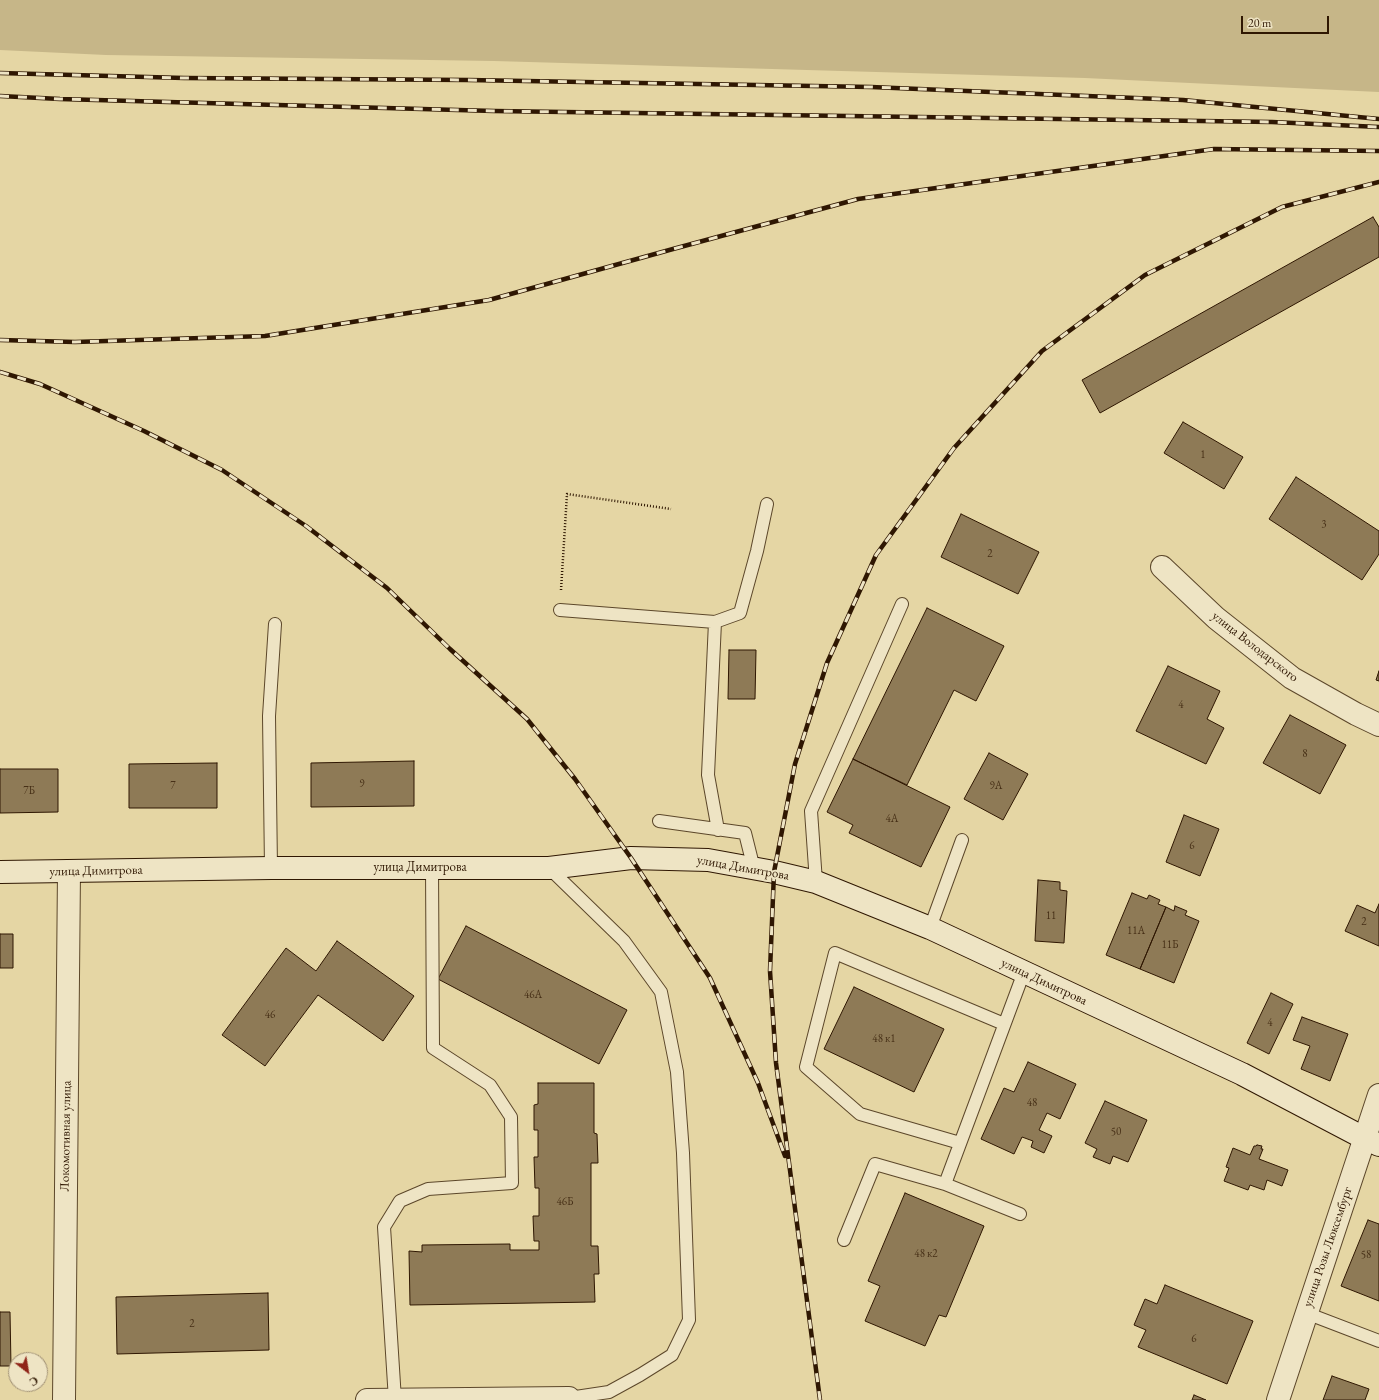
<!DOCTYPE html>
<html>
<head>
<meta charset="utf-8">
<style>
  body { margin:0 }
  #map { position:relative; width:1379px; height:1400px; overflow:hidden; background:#e5d6a4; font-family:"EB Garamond",serif }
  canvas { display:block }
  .north { position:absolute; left:8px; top:1352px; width:40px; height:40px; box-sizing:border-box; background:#eee4c4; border:1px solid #a29276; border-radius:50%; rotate:149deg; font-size:11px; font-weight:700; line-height:16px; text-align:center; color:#2f1702 }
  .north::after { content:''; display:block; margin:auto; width:14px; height:18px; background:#8f2418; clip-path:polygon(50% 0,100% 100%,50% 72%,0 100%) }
  .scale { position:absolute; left:1241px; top:16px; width:88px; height:18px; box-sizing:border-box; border:2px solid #2f1702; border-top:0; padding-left:5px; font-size:12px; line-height:14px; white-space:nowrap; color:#2f1702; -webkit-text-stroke:3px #eee4c4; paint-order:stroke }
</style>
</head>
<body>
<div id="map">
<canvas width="1379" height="1400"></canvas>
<div class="north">С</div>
<div class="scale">20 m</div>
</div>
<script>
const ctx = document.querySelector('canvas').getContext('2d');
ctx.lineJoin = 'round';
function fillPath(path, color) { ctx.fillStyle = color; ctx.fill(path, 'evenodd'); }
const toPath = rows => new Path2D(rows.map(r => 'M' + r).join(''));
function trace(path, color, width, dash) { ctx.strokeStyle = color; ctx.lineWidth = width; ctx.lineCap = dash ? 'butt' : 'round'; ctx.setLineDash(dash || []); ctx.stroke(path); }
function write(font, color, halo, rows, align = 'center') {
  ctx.font = font + ' "EB Garamond",serif'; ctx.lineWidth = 4; ctx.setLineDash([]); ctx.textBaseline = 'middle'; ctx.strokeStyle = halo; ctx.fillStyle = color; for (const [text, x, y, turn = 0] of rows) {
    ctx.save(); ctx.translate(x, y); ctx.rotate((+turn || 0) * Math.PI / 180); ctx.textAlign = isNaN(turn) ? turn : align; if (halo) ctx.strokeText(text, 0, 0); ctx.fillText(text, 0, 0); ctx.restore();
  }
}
const green = toPath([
  [0,0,1379,0,1379,92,1085,78,494,61,106,55,0,50]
]);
const building = toPath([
  [1373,217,1379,227,1379,257,1100,413,1082,380,1373,217],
  [1183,422,1243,457,1224,489,1164,453,1183,422],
  [1296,477,1379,531,1379,554,1362,580,1269,519,1296,477],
  [961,514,1039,552,1018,594,941,557,961,514],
  [927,608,1004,646,976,701,954,690,907,785,853,759,927,608],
  [729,650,756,650,755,699,728,699,729,650],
  [1168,666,1220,691,1207,719,1224,728,1206,764,1136,731,1168,666],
  [1379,671,1379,681,1376,680,1379,671],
  [1290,715,1346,745,1320,794,1263,763,1290,715],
  [989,753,1028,774,1003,820,964,799,989,753],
  [853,759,950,807,921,867,849,833,853,825,827,812,853,759],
  [414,761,414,806,311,807,311,763,414,761],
  [217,763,217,808,129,808,129,764,217,763],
  [0,769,58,769,58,812,0,813,0,769],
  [1184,815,1219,829,1200,876,1166,862,1184,815],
  [1038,880,1060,882,1060,890,1067,891,1064,943,1035,941,1038,880],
  [1132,893,1147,899,1149,895,1160,900,1158,904,1166,907,1140,969,1106,955,1132,893],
  [1379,904,1379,946,1345,931,1357,905,1375,913,1379,904],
  [1175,906,1187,911,1185,915,1199,921,1174,983,1140,969,1166,907,1174,911,1175,906],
  [466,926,627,1010,599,1064,438,979,466,926],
  [0,934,13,934,13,968,0,968,0,934],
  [337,941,414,996,383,1041,318,995,265,1066,222,1035,286,948,316,971,337,941],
  [854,987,944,1029,914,1092,824,1049,854,987],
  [1271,993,1293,1004,1269,1054,1247,1043,1271,993],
  [1302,1017,1348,1034,1330,1081,1301,1069,1310,1046,1293,1040,1302,1017],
  [1028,1062,1076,1084,1060,1119,1047,1113,1039,1130,1052,1136,1044,1153,1031,1147,1033,1141,1022,1137,1014,1154,981,1139,1004,1088,1014,1092,1028,1062],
  [538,1083,594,1083,594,1133,597,1134,598,1163,591,1163,591,1246,598,1246,599,1274,594,1274,595,1302,410,1305,409,1251,422,1252,422,1245,510,1244,510,1250,539,1250,539,1241,534,1241,533,1216,539,1216,539,1188,535,1188,534,1157,538,1157,538,1130,534,1130,534,1105,538,1104,538,1083],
  [1105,1101,1147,1120,1128,1162,1113,1156,1110,1164,1093,1157,1097,1149,1085,1143,1105,1101],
  [1257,1145,1262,1146,1261,1149,1263,1149,1259,1159,1288,1170,1282,1186,1267,1180,1264,1190,1250,1185,1248,1190,1224,1181,1229,1168,1226,1167,1233,1148,1250,1155,1254,1146,1256,1146,1257,1145],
  [905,1193,984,1226,946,1317,939,1315,925,1346,865,1321,880,1286,868,1281,905,1193],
  [1368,1220,1379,1224,1379,1301,1341,1286,1368,1220],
  [1165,1285,1253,1321,1227,1384,1138,1347,1146,1330,1134,1325,1145,1299,1157,1304,1165,1285],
  [268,1293,269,1350,117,1354,116,1297,268,1293],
  [0,1312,10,1312,11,1366,0,1366,0,1312],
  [1332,1376,1369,1389,1365,1400,1323,1400,1332,1376],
  [1194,1395,1206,1400,1192,1400,1194,1395]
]);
const path = toPath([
  [561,590,567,494,671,509]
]);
const lane = toPath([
  [560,610,715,622,708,775,718,830],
  [715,622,740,613,757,551,767,504],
  [659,821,745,833,754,869],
  [271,868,269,716,275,624],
  [549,868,624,941,661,992,677,1072,683,1153,689,1320,672,1355,640,1375,609,1392,569,1398],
  [816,882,811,811,902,604],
  [930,928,962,840],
  [960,1143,860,1114,806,1067,835,953,1004,1024],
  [1020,1214,945,1184,1024,972],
  [844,1240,875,1164,945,1184],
  [1306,1313,1379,1341],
  [395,1400,384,1227,400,1201,428,1189,512,1183,511,1117,490,1085,433,1048,432,867]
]);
const street = toPath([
  [1162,567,1216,618,1292,678,1356,714,1379,725],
  [64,1400,69,871],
  [367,1400,569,1398],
  [1278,1400,1379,1095]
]);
const secondary = toPath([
  [0,872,271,868,549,868,631,858,708,860,774,872,816,882,930,928,1242,1074,1364,1138,1379,1145]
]);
const rail = toPath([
  [0,73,184,78,468,80,871,87,1183,100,1379,119],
  [0,96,60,99,494,111,1272,122,1379,127],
  [0,340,75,342,265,336,489,300,673,249,858,199,1214,149,1379,151],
  [0,372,40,384,144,431,222,470,306,526,387,588,450,649,527,719,575,779,631,858,710,978,758,1083,785,1156],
  [820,1400,776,1063,770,971,774,872,795,764,827,663,876,555,954,448,1042,351,1145,275,1282,207,1379,182]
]);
const numberNames = [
  ["1",1203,455],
  ["3",1324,525],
  ["2",990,554],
  ["4",1181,705],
  ["8",1305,754],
  ["9",362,784],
  ["7",173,786],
  ["9А",996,786],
  ["7Б",29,791],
  ["4А",892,819],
  ["6",1192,846],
  ["11",1051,916],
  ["2",1364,922],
  ["11А",1136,931],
  ["11Б",1170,945],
  ["46А",533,995],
  ["46",270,1015],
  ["4",1270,1023],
  ["48 к1",884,1039],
  ["48",1032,1103],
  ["50",1116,1132],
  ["46Б",565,1202],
  ["48 к2",926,1254],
  ["58",1366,1255],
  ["2",192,1324],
  ["6",1194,1339]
];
const streetNames = [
  ["улица Володарского",1255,647,38],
  ["улица Димитрова",420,867],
  ["улица Димитрова",743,868,10],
  ["улица Димитрова",96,871,-1],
  ["улица Димитрова",1044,982,25],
  ["Локомотивная улица",66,1136,-89],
  ["улица Розы Люксембург",1328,1247,-71]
];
fillPath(green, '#c6b688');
fillPath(building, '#8e7a56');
trace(building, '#2f1702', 1);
trace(lane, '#5c472a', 14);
trace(street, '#5c472a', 24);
trace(secondary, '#2f1702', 24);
trace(path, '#2f1702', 2.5, [1, 2]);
trace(lane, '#eee4c4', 12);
trace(street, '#eee4c4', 22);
trace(secondary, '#eee4c4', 22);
trace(rail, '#2f1702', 4.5);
trace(rail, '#eee4c4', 3, [9]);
write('11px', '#473017', null, numberNames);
write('13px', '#2f1702', '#eee4c4', streetNames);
</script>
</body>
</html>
